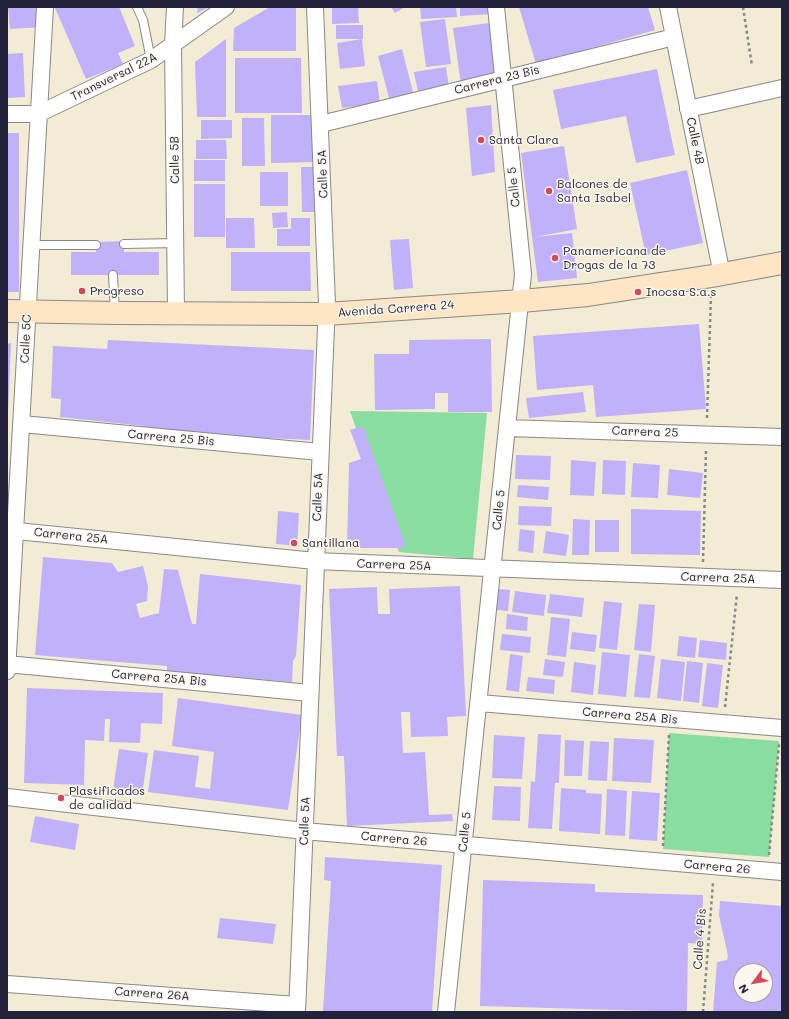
<!DOCTYPE html>
<html>
<head>
<meta charset="utf-8">
<style>
  body { margin:0 }
  #map { position:relative; width:789px; height:1019px; overflow:hidden; background:#f2ecd4; font-family:Mali,sans-serif }
  canvas { display:block }
  .frame { position:absolute; inset:0; border:8px solid #22223b; pointer-events:none }
  .north { position:absolute; left:733px; top:963px; width:40px; height:40px; box-sizing:border-box; background:#fbf7ec; border:1px solid #a4a2a5; border-radius:50%; rotate:238deg; font-size:11px; font-weight:700; line-height:16px; text-align:center; color:#22223b }
  .north::after { content:''; display:block; margin:auto; width:14px; height:18px; background:#d1495b; clip-path:polygon(50% 0,100% 100%,50% 72%,0 100%) }
</style>
</head>
<body>
<div id="map">
<canvas width="789" height="1019"></canvas>
<div class="frame"></div>
<div class="north">N</div>
</div>
<script>
const ctx = document.querySelector('canvas').getContext('2d');
ctx.lineJoin = 'round';
function fillPath(path, color) { ctx.fillStyle = color; ctx.fill(path, 'evenodd'); }
const toPath = rows => new Path2D(rows.map(r => 'M' + r).join(''));
function trace(path, color, width, dash) { ctx.strokeStyle = color; ctx.lineWidth = width; ctx.lineCap = dash ? 'butt' : 'round'; ctx.setLineDash(dash || []); ctx.stroke(path); }
function write(font, color, halo, rows, align = 'center') {
  ctx.font = font + ' Mali,sans-serif'; ctx.lineWidth = 3; ctx.setLineDash([]); ctx.textBaseline = 'middle'; ctx.strokeStyle = halo; ctx.fillStyle = color; for (const [text, x, y, turn = 0] of rows) {
    ctx.save(); ctx.translate(x, y); ctx.rotate((+turn || 0) * Math.PI / 180); ctx.textAlign = isNaN(turn) ? turn : align; if (halo) ctx.strokeText(text, 0, 0); ctx.fillText(text, 0, 0); ctx.restore();
  }
}
const green = toPath([
  [350,411,487,413,473,559,399,552],
  [669,733,779,741,769,857,663,849]
]);
const building = toPath([
  [8,7,40,7,42,27,10,29],
  [119,7,135,46,118,53,123,64,86,79,55,8],
  [198,7,209,7,197,13],
  [270,7,296,7,296,51,233,51,234,28],
  [332,7,358,7,359,23,332,24],
  [391,7,405,7,395,13],
  [420,7,456,7,457,17,421,19],
  [460,7,492,7,493,14,460,16],
  [519,7,648,7,655,30,536,64],
  [445,19,451,64,426,67,420,22],
  [489,23,496,77,461,84,453,28],
  [336,25,363,25,363,39,336,39],
  [226,39,226,117,197,117,195,62],
  [362,39,365,66,340,69,337,43],
  [402,49,414,96,390,102,378,56],
  [23,53,25,97,7,98,7,54],
  [235,58,301,58,302,113,235,113],
  [446,67,449,87,418,92,414,72],
  [657,69,675,155,636,163,626,116,561,129,553,90],
  [377,81,380,103,342,108,338,86],
  [491,105,495,172,472,176,466,108],
  [271,115,316,115,316,162,271,163],
  [242,118,264,118,265,166,242,166],
  [201,120,232,120,232,138,201,139],
  [7,133,19,133,19,292,7,292],
  [196,140,226,140,227,159,196,159],
  [564,146,577,229,535,237,572,233,577,278,538,282,521,153],
  [194,160,225,160,225,181,194,181],
  [301,167,319,167,319,212,302,212],
  [687,170,703,243,646,255,630,183],
  [260,172,288,172,288,206,260,206],
  [194,184,225,184,225,237,194,237],
  [287,212,288,227,273,228,272,213],
  [226,218,254,218,255,248,226,248],
  [291,218,310,218,310,246,277,246,277,229,291,229],
  [409,239,413,288,394,290,390,240],
  [124,241,124,252,159,252,159,275,71,275,71,252,96,252,95,242],
  [231,252,310,252,311,291,231,291],
  [699,324,706,409,596,417,593,385,537,390,533,336],
  [491,339,492,412,448,412,448,393,435,393,435,409,375,410,374,354,409,354,409,340],
  [108,340,314,350,310,440,144,432,144,426,60,417,61,399,51,398,53,346,107,349],
  [11,343,8,414,7,414,7,344],
  [583,392,586,412,529,418,526,398],
  [363,426,406,546,399,548,347,548,349,463,361,459,350,430],
  [516,455,551,456,550,480,515,479],
  [571,460,596,462,594,496,570,495],
  [603,460,626,461,625,495,602,494],
  [633,463,660,465,658,498,631,497],
  [669,469,703,473,700,498,667,495],
  [518,485,549,487,548,500,517,497],
  [519,506,552,507,551,526,518,525],
  [631,509,701,511,700,555,631,554],
  [278,511,299,513,297,546,276,544],
  [573,519,590,520,589,555,572,555],
  [595,520,619,520,619,552,595,552],
  [520,529,535,531,533,553,518,551],
  [546,531,569,535,566,556,543,553],
  [43,557,112,563,118,572,143,566,148,586,147,601,136,604,140,618,159,613,164,569,178,570,192,624,196,624,200,574,301,585,296,656,293,661,292,682,167,671,167,666,35,655],
  [460,586,466,716,447,717,448,736,411,737,410,712,401,712,403,753,425,752,429,815,452,814,453,821,347,826,344,756,337,756,329,589,377,587,378,614,390,614,389,589],
  [498,589,510,590,508,611,496,610],
  [515,591,546,595,544,616,512,612],
  [550,594,584,598,582,617,547,613],
  [604,601,622,603,617,650,599,648],
  [639,604,655,605,651,652,634,650],
  [507,614,528,617,527,631,506,629],
  [551,617,570,619,566,657,547,655],
  [572,632,597,635,595,652,570,649],
  [502,634,531,637,530,653,500,650],
  [679,636,697,638,695,658,677,656],
  [700,640,727,643,726,660,698,657],
  [602,652,630,655,626,697,598,694],
  [510,654,523,656,519,692,506,690],
  [639,654,655,656,650,698,634,697],
  [545,659,565,662,563,677,543,675],
  [661,659,685,662,681,701,657,698],
  [687,661,703,663,699,703,683,701],
  [574,662,596,665,593,695,571,692],
  [707,663,723,665,718,708,702,706],
  [528,677,555,680,554,694,526,691],
  [27,688,163,693,162,724,141,723,140,743,109,742,110,719,105,719,104,741,85,740,84,785,24,783],
  [178,698,302,715,288,810,148,792,154,750,199,756,195,787,210,789,214,752,172,746],
  [538,734,561,735,559,783,555,783,552,829,528,828,531,781,535,782],
  [494,735,525,737,522,779,492,778],
  [614,738,654,740,651,783,612,781],
  [565,740,584,741,582,776,564,776],
  [590,741,609,742,607,781,588,780],
  [119,749,148,753,142,795,113,791],
  [494,786,521,787,520,821,492,820],
  [561,788,586,790,586,793,602,794,600,834,559,831],
  [607,789,627,791,625,836,605,835],
  [632,791,660,793,657,841,629,839],
  [35,816,79,824,75,850,30,842],
  [325,857,442,865,432,1012,323,1012,331,881,324,880],
  [483,880,595,884,595,892,703,895,702,944,688,943,687,1012,480,1006],
  [720,901,782,906,782,1012,713,1012,717,962,727,960,728,956,719,915],
  [741,971,765,971,765,995,741,995],
  [220,918,276,924,273,944,217,938]
]);
const path = toPath([
  [743,7,752,66],
  [707,418,711,295],
  [703,562,706,451],
  [725,707,737,594],
  [663,846,669,735],
  [769,855,779,744],
  [703,1012,713,883]
]);
const lane = toPath([
  [137,7,143,20,151,60],
  [124,244,176,243],
  [31,245,96,245],
  [113,275,115,312]
]);
const street = toPath([
  [175,7,173,45,176,313],
  [668,7,722,275],
  [688,109,782,88],
  [7,114,38,114,151,60,226,7],
  [321,124,674,37],
  [22,424,320,452],
  [507,428,782,437],
  [7,530,315,561,782,580],
  [7,664,310,693],
  [7,671,45,7],
  [479,703,782,728],
  [7,797,304,831,782,872],
  [7,984,297,1005],
  [297,1012,327,304,315,7],
  [446,1012,523,274,496,7]
]);
const secondary = toPath([
  [7,311,115,313,326,314,521,301,588,295,712,276,782,263]
]);
const markers = [
  [481,140,4,"#d1495b"],
  [549,191,4,"#d1495b"],
  [555,258,4,"#d1495b"],
  [82,291,4,"#d1495b"],
  [638,292,4,"#d1495b"],
  [294,543,4,"#d1495b"],
  [61,798,4,"#d1495b"]
];
const streetNames = [
  ["Transversal 22A",114,77,-26],
  ["Carrera 23 Bis",497,80,-14],
  ["Calle 4B",695,141,78],
  ["Calle 5B",175,160,-91],
  ["Calle 5A",323,174,-92],
  ["Calle 5",514,187,-96],
  ["Avenida Carrera 24",396,309,-4],
  ["Calle 5C",26,339,-87],
  ["Carrera 25",645,432,2],
  ["Carrera 25 Bis",171,438,5],
  ["Calle 5A",318,497,-88],
  ["Calle 5",499,510,-84],
  ["Carrera 25A",71,536,6],
  ["Carrera 25A",394,565,2],
  ["Carrera 25A",718,578,2],
  ["Carrera 25A Bis",159,678,5],
  ["Carrera 25A Bis",630,716,5],
  ["Calle 5A",305,821,-88],
  ["Calle 5",465,832,-84],
  ["Carrera 26",394,839,5],
  ["Carrera 26",717,867,5],
  ["Calle 4 Bis",700,939,-86],
  ["Carrera 26A",152,994,4]
];
const poiNames = [
  ["Santa Clara",489,140],
  ["Balcones de",557,184],
  ["Santa Isabel",557,198],
  ["Panamericana de",563,251],
  ["Drogas de la 73",563,265],
  ["Progreso",90,291],
  ["Inocsa S.a.s",646,292],
  ["Santillana",302,543],
  ["Plastificados",69,791],
  ["de calidad",69,805]
];
fillPath(green, '#88dd9f');
fillPath(building, '#c1b0fa');
trace(lane, '#8a8788', 10);
trace(street, '#8a8788', 18);
trace(secondary, '#8a8788', 24);
trace(path, '#8a8788', 2.5, [3, 3]);
trace(lane, '#fff', 8);
trace(street, '#fff', 16);
trace(secondary, '#fde5c5', 22);
for (const [x, y, r, color] of markers) { const dot = new Path2D(); dot.arc(x, y, r, 0, 2 * Math.PI); ctx.fillStyle = color; ctx.fill(dot); trace(dot, '#fbf7ec', 1.5); }
write('12px', '#22223b', '#fbf7ec', streetNames);
write('12px', '#22223b', '#fbf7ec', poiNames, 'left');
</script>
</body>
</html>
